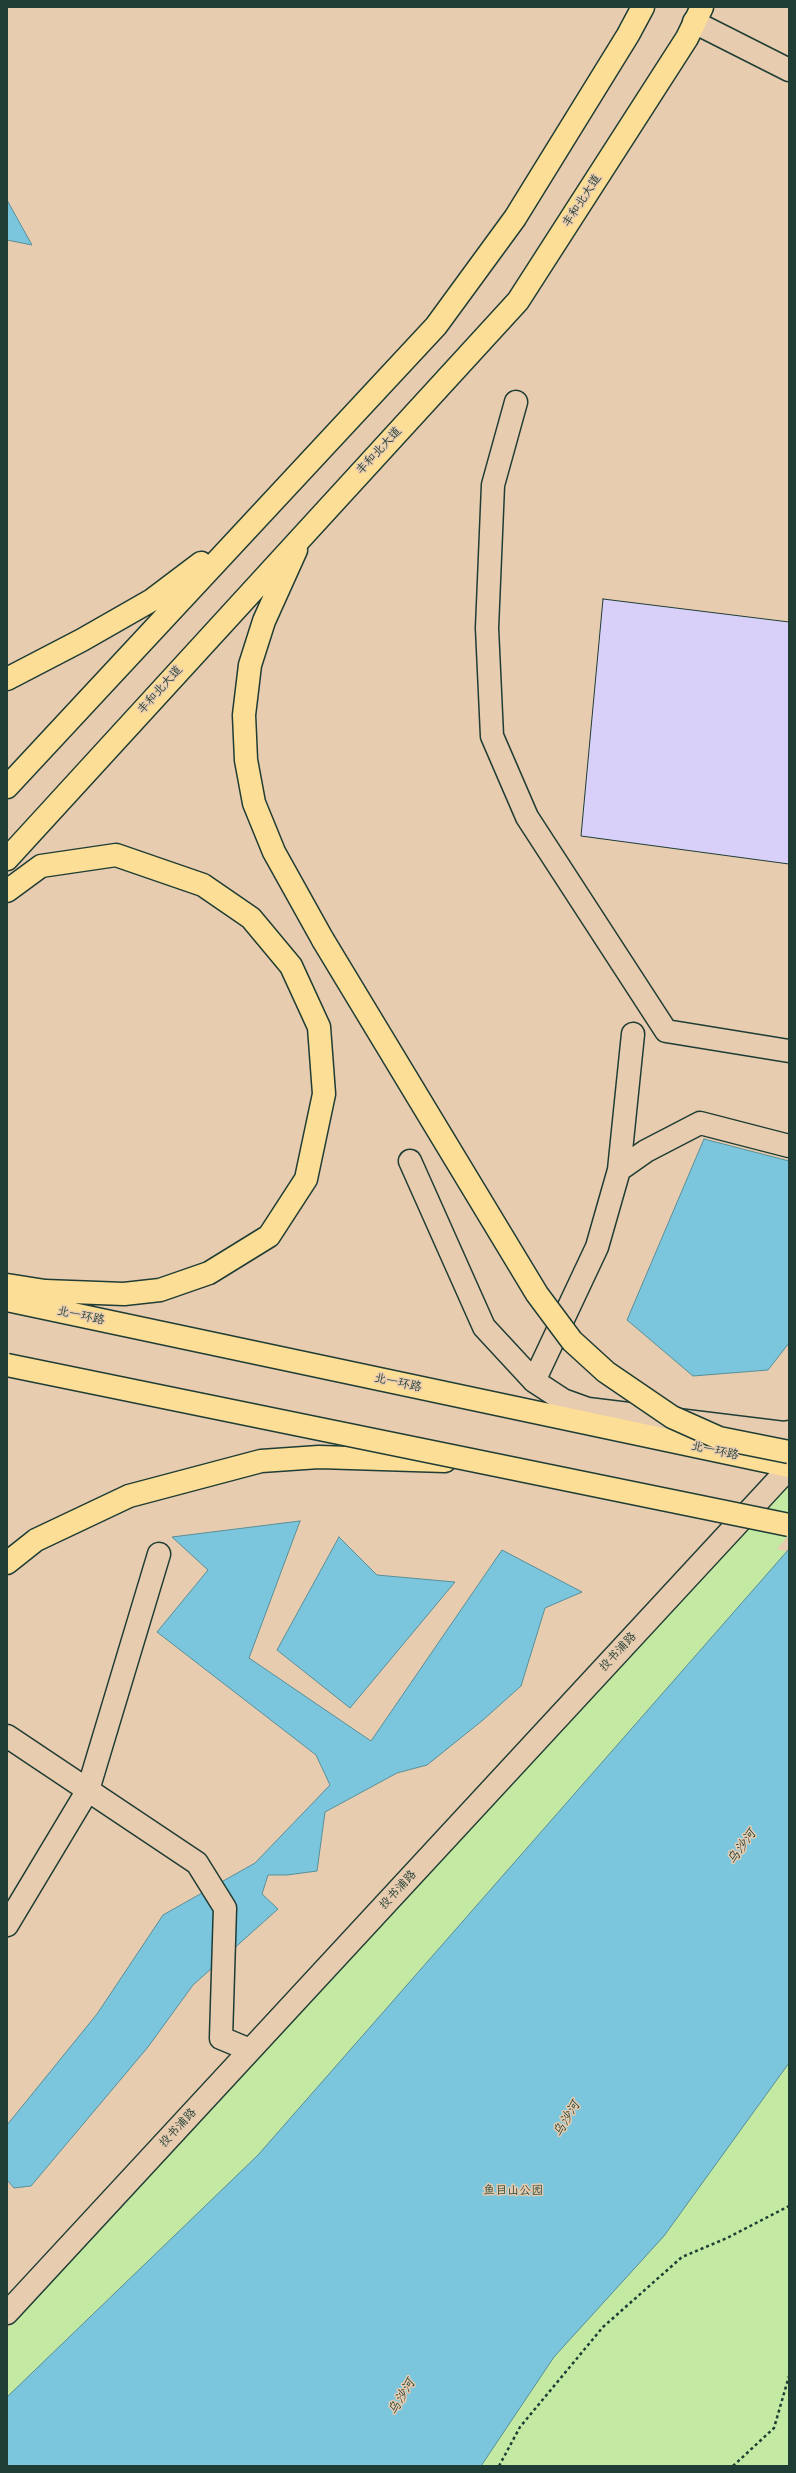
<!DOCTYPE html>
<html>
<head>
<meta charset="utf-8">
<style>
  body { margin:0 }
  #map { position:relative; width:796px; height:2473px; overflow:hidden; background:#e8ccaf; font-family:"Shantell Sans",sans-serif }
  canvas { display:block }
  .frame { position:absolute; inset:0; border:8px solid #1f3d34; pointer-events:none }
</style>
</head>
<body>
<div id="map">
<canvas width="796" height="2473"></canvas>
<div class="frame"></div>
</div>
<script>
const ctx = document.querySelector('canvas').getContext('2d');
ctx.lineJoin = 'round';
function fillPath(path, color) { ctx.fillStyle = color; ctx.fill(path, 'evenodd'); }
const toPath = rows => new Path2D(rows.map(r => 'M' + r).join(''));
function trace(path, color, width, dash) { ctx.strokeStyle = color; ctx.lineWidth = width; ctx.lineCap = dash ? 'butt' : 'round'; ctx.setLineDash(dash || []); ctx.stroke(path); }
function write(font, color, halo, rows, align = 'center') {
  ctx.font = font + ' "Shantell Sans","LXGW WenKai TC",sans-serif'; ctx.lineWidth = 3; ctx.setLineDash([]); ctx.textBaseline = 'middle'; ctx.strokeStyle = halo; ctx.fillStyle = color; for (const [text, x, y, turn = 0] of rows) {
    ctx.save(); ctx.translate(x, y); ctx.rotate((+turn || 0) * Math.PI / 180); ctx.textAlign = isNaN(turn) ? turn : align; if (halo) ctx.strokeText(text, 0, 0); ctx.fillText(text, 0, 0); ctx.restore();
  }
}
const green = toPath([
  [789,1473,789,1535,777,1549,789,1552,789,2466,7,2466,7,2329]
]);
const water = toPath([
  [7,200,32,245,7,240,7,200],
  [704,1139,789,1161,789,1343,768,1370,693,1376,627,1320,704,1139],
  [300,1521,249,1658,371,1741,502,1550,582,1592,545,1608,521,1686,483,1720,427,1765,397,1773,325,1812,317,1871,287,1875,268,1875,262,1894,278,1909,193,1985,148,2047,31,2186,14,2188,7,2180,7,2125,97,2014,163,1915,255,1863,330,1785,316,1755,157,1632,208,1570,172,1537,300,1521],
  [339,1537,377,1575,455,1582,350,1708,277,1650,339,1537],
  [789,1549,789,2063,664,2236,554,2357,481,2466,7,2466,7,2397,258,2155,789,1549]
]);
const building = toPath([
  [603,599,789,622,789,864,581,836,603,599]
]);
const path = toPath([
  [499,2466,520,2427,603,2327,682,2257,727,2238,789,2206],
  [733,2466,774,2428,789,2376]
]);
const minor = toPath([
  [694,22,789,70],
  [516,402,493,485,487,628,492,736,527,817,666,1031,789,1051],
  [410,1161,484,1327,534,1381,563,1400,588,1409,784,1433,789,1432],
  [619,1170,646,1151,700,1123,789,1146],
  [534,1381,597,1247,619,1170,633,1034],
  [7,1736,197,1863,225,1908,221,2038,250,2050],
  [7,1925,88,1790,159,1554],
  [7,2313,789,1468]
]);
const highway = toPath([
  [296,550,264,621,250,665,244,715,246,760,254,803,274,852,323,940],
  [7,679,82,640,152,600,201,563],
  [7,787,436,326,515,218,628,35,643,7],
  [7,859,518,301,687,38,702,7],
  [7,891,41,866,116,855,203,885,251,918,291,966,319,1027,324,1094,306,1179,269,1236,209,1273,160,1290,124,1294,45,1291,7,1285],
  [7,1300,789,1466],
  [7,1563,36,1540,129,1496,261,1461,319,1457,445,1461]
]);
const highwayBridge = toPath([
  [323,940,537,1294,572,1341,606,1372,672,1417,719,1438,789,1452],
  [7,1365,789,1525]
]);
const streetNames = [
  ["丰和北大道",582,201,-57],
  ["丰和北大道",379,451,-47],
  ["丰和北大道",160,690,-48],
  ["北一环路",81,1316,12],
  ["北一环路",398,1383,12],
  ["北一环路",715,1451,12],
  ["投书浦路",618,1652,-47],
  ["投书浦路",398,1890,-47],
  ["投书浦路",178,2128,-47]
];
const parkNames = [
  ["鱼目山公园",513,2191]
];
const waterNames = [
  ["乌沙河",742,1847,-54],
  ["乌沙河",567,2119,-59],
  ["乌沙河",402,2397,-59]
];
fillPath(green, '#c3e9a3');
fillPath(water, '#7cc6dd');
trace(water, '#578f99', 1);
fillPath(building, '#d8d0f9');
trace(building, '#1f3d34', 1);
trace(minor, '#1f3d34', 25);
trace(highway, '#1f3d34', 25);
trace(path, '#1f3d34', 2.5, [3, 3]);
trace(minor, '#e8ccaf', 22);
trace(highway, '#fdde96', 22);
trace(highwayBridge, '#1f3d34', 25, []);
trace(highwayBridge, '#fdde96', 22);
write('12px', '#1f3d34', '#e8ccaf', streetNames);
write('12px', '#27463a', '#e8ccaf', parkNames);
write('italic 13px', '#24443c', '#e8ccaf', waterNames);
</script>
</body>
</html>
